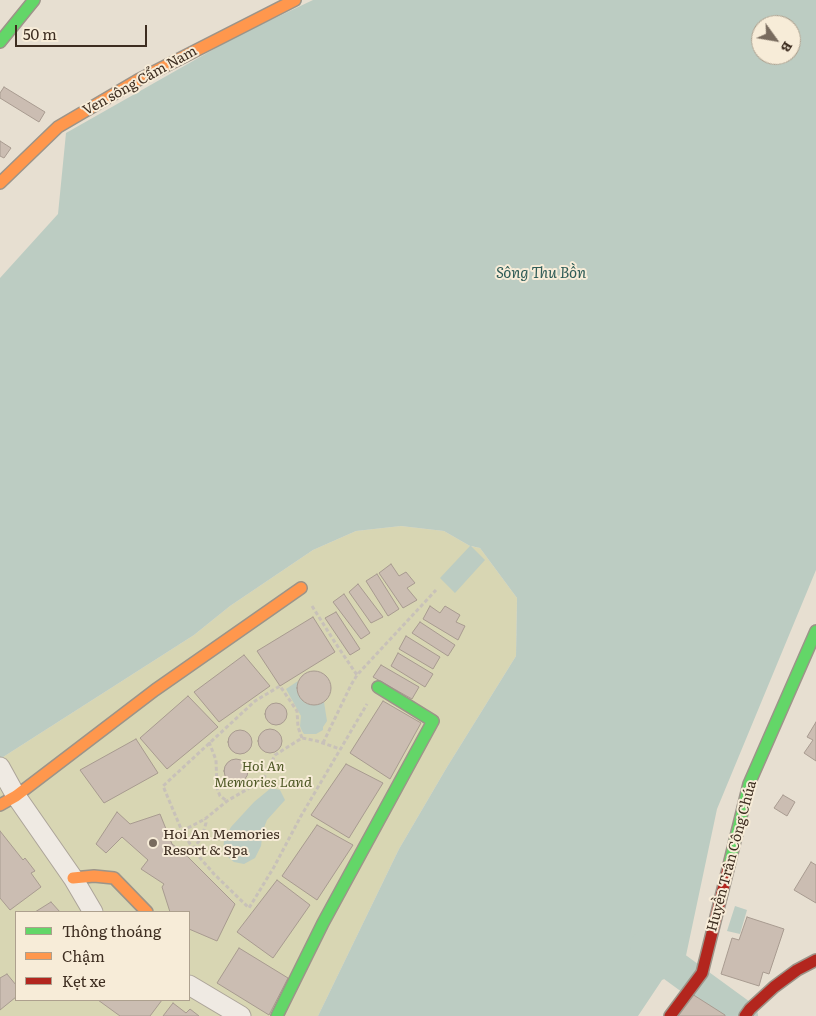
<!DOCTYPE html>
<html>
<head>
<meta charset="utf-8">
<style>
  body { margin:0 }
  #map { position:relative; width:816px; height:1016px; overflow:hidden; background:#e7dfd1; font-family:Literata,serif }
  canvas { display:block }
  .legend { position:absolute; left:15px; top:911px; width:175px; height:90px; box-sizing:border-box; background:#f7ecd8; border:1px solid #ada08e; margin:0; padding:6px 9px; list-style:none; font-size:15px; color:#3d2d20 }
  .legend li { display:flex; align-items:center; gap:10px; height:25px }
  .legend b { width:25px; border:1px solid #ada08e }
  .north { position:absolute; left:751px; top:15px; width:50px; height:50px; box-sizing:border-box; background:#f7ecd8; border:1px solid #ada08e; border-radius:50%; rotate:122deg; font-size:14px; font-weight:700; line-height:20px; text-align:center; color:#3d2d20 }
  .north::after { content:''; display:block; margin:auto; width:18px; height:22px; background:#786b5e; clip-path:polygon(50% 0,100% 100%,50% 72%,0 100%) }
  .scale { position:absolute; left:15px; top:25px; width:132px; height:22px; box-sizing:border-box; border:2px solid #3d2d20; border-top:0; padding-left:6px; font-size:15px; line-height:18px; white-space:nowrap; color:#3d2d20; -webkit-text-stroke:4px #f7ecd8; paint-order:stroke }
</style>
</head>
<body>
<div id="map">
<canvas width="816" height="1016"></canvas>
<ul class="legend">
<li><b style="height:6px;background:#63d668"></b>Thông thoáng</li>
<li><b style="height:6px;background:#ff974d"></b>Chậm</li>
<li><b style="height:6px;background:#b3261e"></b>Kẹt xe</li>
</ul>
<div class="north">B</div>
<div class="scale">50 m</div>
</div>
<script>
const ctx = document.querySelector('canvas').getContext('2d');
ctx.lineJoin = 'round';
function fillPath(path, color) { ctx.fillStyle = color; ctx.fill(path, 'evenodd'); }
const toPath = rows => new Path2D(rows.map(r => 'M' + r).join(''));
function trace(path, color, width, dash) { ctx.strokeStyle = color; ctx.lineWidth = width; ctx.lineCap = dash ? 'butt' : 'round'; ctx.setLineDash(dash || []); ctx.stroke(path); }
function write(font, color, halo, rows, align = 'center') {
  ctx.font = font + ' Literata,serif'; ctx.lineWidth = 4; ctx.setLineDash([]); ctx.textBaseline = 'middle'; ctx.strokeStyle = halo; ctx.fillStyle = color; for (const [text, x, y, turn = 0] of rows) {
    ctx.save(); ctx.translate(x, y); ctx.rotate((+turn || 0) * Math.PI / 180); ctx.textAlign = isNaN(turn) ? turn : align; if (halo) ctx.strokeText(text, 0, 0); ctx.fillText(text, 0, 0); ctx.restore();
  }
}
const green = toPath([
  [401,526,444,531,470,546,480,548,517,598,516,656,447,767,399,849,318,1016,0,1016,0,759,194,635,230,606,313,550,356,531],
  [16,912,189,912,189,1000,16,1000]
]);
const water = toPath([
  [313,0,816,0,816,570,717,809,684,965,681,972,662,980,638,1016,318,1016,399,849,447,767,516,656,517,598,480,548,471,546,485,560,455,593,440,578,470,546,444,531,401,526,356,531,313,550,230,606,194,635,0,759,0,278,58,214,66,133,237,36],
  [761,25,791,25,791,55,761,55],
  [298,681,297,689,298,694,305,703,316,705,324,702,327,721,323,727,323,730,316,734,304,734,302,731,300,726,301,716,286,689],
  [271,788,280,790,285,800,267,820,263,830,261,846,255,858,244,864,234,862,223,853,224,840,231,827,254,802],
  [735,906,747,910,740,934,727,931]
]);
const river = toPath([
  [646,946,742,1016]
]);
const building = toPath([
  [4,87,45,112,39,122,0,98,0,93,4,87],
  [0,141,11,148,4,158,0,156,0,141],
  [391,564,399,576,406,572,415,583,407,588,417,600,403,608,379,573,391,564],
  [377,574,399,609,388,616,366,581,377,574],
  [358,584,383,617,371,623,349,592,358,584],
  [344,594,370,633,361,639,333,602,344,594],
  [430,606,440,613,445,606,460,615,456,622,465,626,458,640,423,619,430,606],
  [336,612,360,649,350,655,325,618,336,612],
  [313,617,335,652,280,686,257,651,313,617],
  [420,622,455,645,448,656,412,633,420,622],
  [406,636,440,657,433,669,399,649,406,636],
  [398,653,433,674,425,687,391,666,398,653],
  [244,655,270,686,219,722,194,692,244,655],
  [381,665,419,687,412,699,373,677,381,665],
  '297 688a17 17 0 1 1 34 0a17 17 0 1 1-34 0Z',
  [188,696,218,727,167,769,140,738,188,696],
  [383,701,421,723,390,779,350,753,383,701],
  '265 714a11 11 0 1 1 22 0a11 11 0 1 1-22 0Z',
  [816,722,816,761,804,753,813,740,807,737,816,722],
  '258 741a12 12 0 1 1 24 0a12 12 0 1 1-24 0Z',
  '228 742a12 12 0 1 1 24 0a12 12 0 1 1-24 0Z',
  [136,739,158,773,104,803,80,770,136,739],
  '224 771a12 12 0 1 1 24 0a12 12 0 1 1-24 0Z',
  [346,764,383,783,349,838,311,815,346,764],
  [783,795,795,802,787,816,774,808,783,795],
  [117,812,130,824,160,814,172,844,184,853,235,904,217,941,189,929,189,912,170,912,162,887,164,884,141,869,148,860,122,837,106,853,96,844,117,812],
  [317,825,353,845,317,900,282,876,317,825],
  [0,831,23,860,25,858,35,871,31,873,41,887,10,910,0,898,0,831],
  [811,862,816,865,816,903,794,890,811,862],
  [277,880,310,905,273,958,237,932,277,880],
  [51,902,60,912,35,912,51,902],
  [747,917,784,929,769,974,763,972,759,986,721,974,732,938,739,940,747,917],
  [239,948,288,978,269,1015,217,983,239,948],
  [7,974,16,985,16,997,0,1010,0,978,7,974],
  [692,994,725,1015,725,1016,678,1016,692,994],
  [98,1000,162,1000,150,1016,120,1016,98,1000],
  [173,1003,186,1013,190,1009,199,1016,163,1016,173,1003]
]);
const path = toPath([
  [312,606,336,644,357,675],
  [302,738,298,727,297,711,280,686,255,701,163,786,182,831,195,852,214,874,249,908,274,867,301,816,367,704],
  [209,742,216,760,217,788,220,796,227,801],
  [323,743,351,685,357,675,436,590],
  [182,831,205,819,227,801,263,780,275,755,302,738,317,741,340,749],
  [193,849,202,837,206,823,205,819]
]);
const street = toPath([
  [0,767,16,796,73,878,93,912],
  [189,985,241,1016]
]);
const fast = toPath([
  [0,42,34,0],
  [729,865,749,784,816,631],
  [277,1016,323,923,433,721,378,687]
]);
const slow = toPath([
  [0,183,58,127,138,80,295,0],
  [0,805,16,796,155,690,301,588],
  [73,878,94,876,114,878,147,912]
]);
const jam = toPath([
  [670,1016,702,973,729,865],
  [745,1016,750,1009,774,987,797,970,816,960]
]);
const markers = [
  [153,843,5,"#786b5e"]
];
const streetNames = [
  ["Ven sông Cẩm Nam",140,81,-29],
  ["Huyền Trân Công Chúa",732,856,-75]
];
const parkNames = [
  ["Hoi An",263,767],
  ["Memories Land",263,783]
];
const poiNames = [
  ["Hoi An Memories",163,835],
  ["Resort & Spa",163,851]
];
const waterNames = [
  ["Sông Thu Bồn",541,274]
];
fillPath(green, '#d8d6b3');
fillPath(water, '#bcccc2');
trace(river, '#bcccc2', 32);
fillPath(building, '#cbbdb2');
trace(building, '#a89b90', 1);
trace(street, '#aca499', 21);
trace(fast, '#9c9489', 14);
trace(slow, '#9c9489', 14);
trace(jam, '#9c9489', 14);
trace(path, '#c8c1b9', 3, [4, 2.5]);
trace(street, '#efeae3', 19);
trace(fast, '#63d668', 11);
trace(slow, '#ff974d', 11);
trace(jam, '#b3261e', 11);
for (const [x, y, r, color] of markers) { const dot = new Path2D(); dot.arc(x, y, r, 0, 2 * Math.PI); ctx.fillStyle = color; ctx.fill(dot); trace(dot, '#f7ecd8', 2); }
write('14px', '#3d2d20', '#f7ecd8', streetNames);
write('italic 14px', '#4f5926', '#f7ecd8', parkNames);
write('14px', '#3d2d20', '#f7ecd8', poiNames, 'left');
write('italic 15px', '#2f5c57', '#f7ecd8', waterNames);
</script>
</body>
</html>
